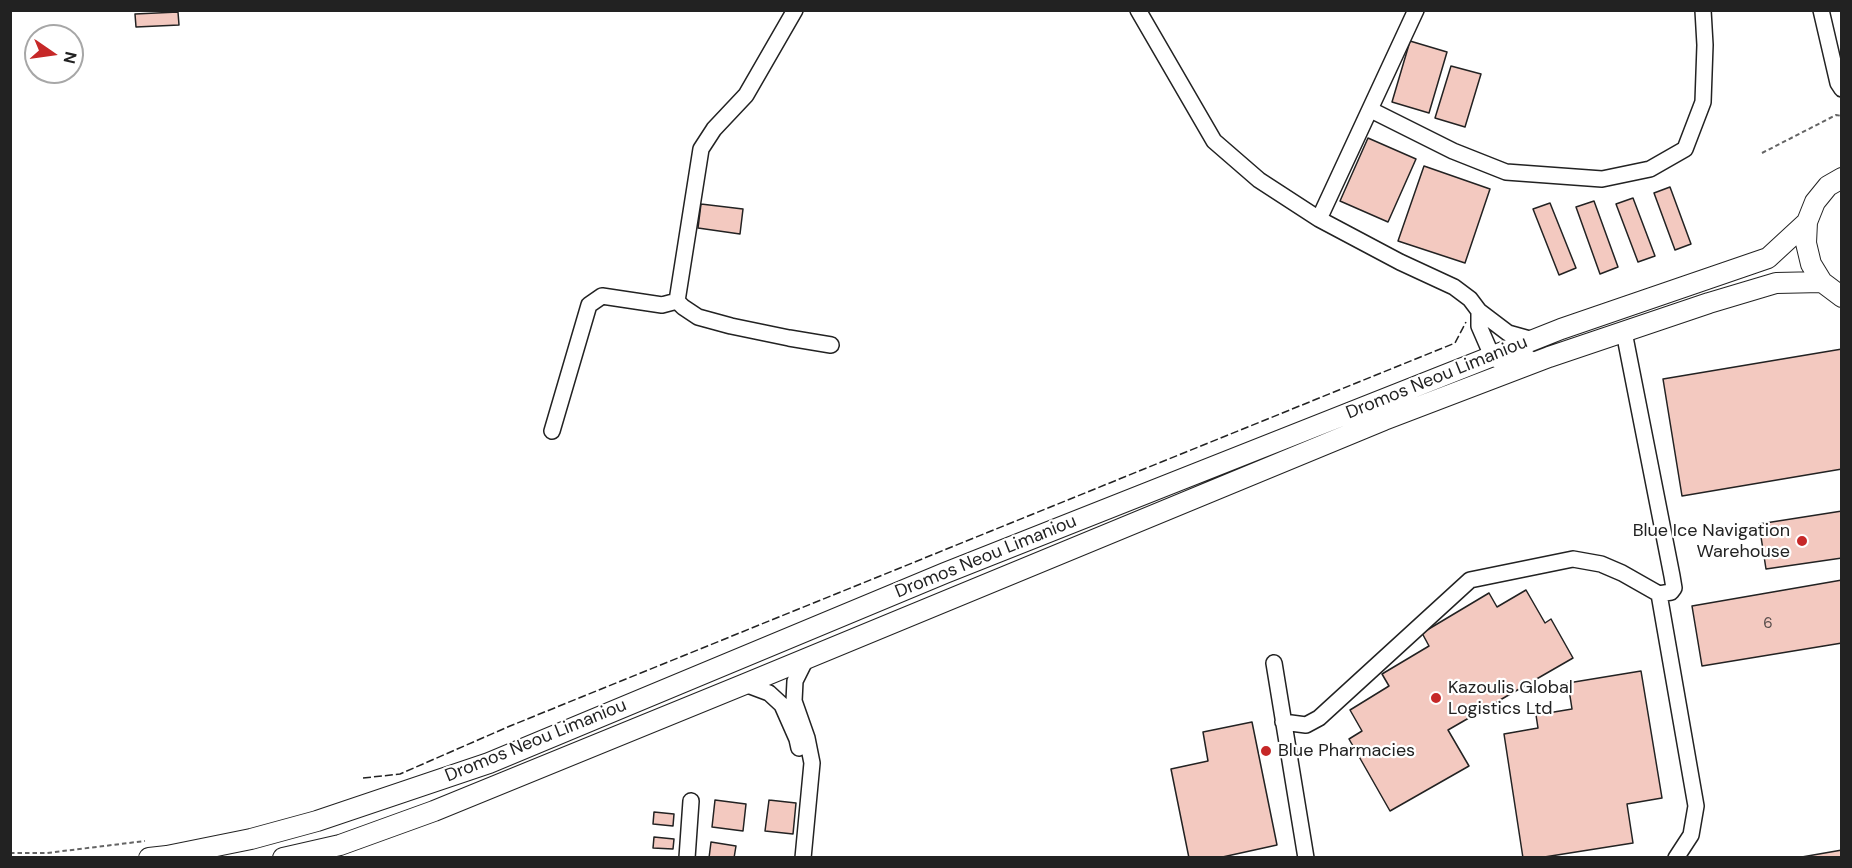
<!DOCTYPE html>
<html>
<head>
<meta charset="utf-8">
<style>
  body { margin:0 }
  #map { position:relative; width:1852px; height:868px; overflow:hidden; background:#fff; font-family:"DM Sans",sans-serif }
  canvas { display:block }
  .frame { position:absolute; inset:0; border:12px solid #222; pointer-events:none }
  .north { position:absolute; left:24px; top:24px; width:60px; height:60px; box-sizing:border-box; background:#fff; border:2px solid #a7a7a7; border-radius:50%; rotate:103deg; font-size:16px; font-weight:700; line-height:24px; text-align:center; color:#222 }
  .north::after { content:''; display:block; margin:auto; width:21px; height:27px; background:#c62828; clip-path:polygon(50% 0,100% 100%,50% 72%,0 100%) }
</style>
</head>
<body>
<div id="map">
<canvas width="1852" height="868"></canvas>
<div class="frame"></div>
<div class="north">N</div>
</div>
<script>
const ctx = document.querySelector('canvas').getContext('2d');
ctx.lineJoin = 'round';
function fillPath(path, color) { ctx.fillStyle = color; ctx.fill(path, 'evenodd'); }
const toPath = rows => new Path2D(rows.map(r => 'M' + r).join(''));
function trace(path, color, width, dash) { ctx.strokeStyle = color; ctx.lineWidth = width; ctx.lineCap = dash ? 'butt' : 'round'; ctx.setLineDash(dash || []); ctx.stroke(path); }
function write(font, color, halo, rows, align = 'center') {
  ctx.font = font + ' "DM Sans",sans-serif'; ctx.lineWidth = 4.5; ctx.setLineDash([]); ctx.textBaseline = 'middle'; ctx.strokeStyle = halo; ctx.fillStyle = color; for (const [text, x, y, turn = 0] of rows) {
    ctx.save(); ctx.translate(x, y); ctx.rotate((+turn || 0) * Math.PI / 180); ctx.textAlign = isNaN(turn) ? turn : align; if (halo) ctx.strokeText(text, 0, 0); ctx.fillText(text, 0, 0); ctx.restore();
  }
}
const building = toPath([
  [178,12,179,25,136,27,135,14,178,12],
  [1410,41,1447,52,1429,113,1392,102,1410,41],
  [1451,66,1481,74,1465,127,1435,118,1451,66],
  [1368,138,1416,159,1388,222,1340,201,1368,138],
  [1424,166,1490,189,1465,263,1398,241,1424,166],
  [1670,187,1691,244,1675,250,1654,193,1670,187],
  [1633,198,1655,256,1638,262,1616,204,1633,198],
  [1594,201,1618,267,1600,274,1576,207,1594,201],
  [1550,203,1576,268,1559,275,1533,209,1550,203],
  [701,204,743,209,740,234,698,228,701,204],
  [1842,349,1842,469,1682,496,1663,379,1842,349],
  [1842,511,1842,558,1766,569,1759,524,1842,511],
  [1842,580,1842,643,1702,666,1692,606,1842,580],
  [1526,590,1545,623,1551,619,1573,658,1448,730,1469,766,1390,811,1349,739,1362,731,1350,710,1389,686,1382,674,1429,646,1422,633,1489,593,1497,607,1526,590],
  [1641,671,1662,798,1627,804,1633,843,1538,858,1523,858,1504,734,1538,728,1536,715,1572,709,1568,683,1641,671],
  [1252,722,1277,845,1218,858,1189,858,1171,769,1208,761,1203,732,1252,722],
  [715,800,746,804,743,831,712,827,715,800],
  [769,800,796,803,793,834,765,831,769,800],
  [654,812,674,814,673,826,653,824,654,812],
  [654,837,674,839,673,849,653,848,654,837],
  [711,842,736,846,734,858,709,858,711,842],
  [1842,850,1842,858,1796,858,1842,850]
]);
const path = toPath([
  [1762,153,1836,115,1842,116],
  [10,853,47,853,145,841]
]);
const minor = toPath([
  [1138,10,1214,141,1259,180,1319,219,1400,262,1454,287,1470,299,1479,311,1508,333,1533,340],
  [1821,10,1838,83,1842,89],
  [1371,110,1453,151,1506,172,1602,179,1650,169,1685,149,1703,102,1705,45,1703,10],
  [1319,219,1416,10],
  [677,301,701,149,714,129,746,95,795,10],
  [677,301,683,307,698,317,731,326,789,338,831,345],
  [1479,311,1479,326,1492,356,1500,362,1517,361,1528,357],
  [552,431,589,305,602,296,662,305,677,301],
  [1659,594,1696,806,1691,835,1676,858],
  [1274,663,1306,858],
  [745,684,769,693,782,705,797,739,799,748],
  [1283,722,1306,725,1319,718,1470,580,1573,559,1601,564,1622,573,1659,594,1671,592,1674,588,1672,576,1624,332],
  [687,858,691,801],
  [803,858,812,763,807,738,794,701,795,681,806,659]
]);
const major = toPath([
  [1842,178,1828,186,1815,202,1807,222,1806,243,1811,264,1822,282,1842,297],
  [149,858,167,856,251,839,317,821,489,763,945,573,1561,329,1768,258,1807,222],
  [283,858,340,845,434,811,745,684,1384,420,1549,357,1709,303,1776,283,1822,282]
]);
const fence = toPath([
  [363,778,400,774,510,726,1455,343,1466,322]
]);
const markers = [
  [1802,541,6,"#c62828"],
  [1436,698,6,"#c62828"],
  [1266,751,6,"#c62828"]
];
const numberNames = [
  ["6",1768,624]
];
const streetNames = [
  ["Dromos Neou Limaniou",1437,378,-22],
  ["Dromos Neou Limaniou",986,557,-22],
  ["Dromos Neou Limaniou",536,741,-22]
];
const poiNames = [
  ["Blue Ice Navigation",1790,531,"right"],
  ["Warehouse",1790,552,"right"],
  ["Kazoulis Global",1448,688],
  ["Logistics Ltd",1448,709],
  ["Blue Pharmacies",1278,751]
];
fillPath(building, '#f3c9c0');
trace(building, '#222', 1.5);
trace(minor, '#222', 18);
trace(major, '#222', 22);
trace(path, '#646464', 2, [4.5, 3]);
trace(minor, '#fff', 15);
trace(major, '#fff', 20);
trace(fence, '#222', 1.5, [8, 3]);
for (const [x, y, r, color] of markers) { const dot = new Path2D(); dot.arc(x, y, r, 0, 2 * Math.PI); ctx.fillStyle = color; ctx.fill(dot); trace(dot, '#fff', 2); }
write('15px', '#564c4a', null, numberNames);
write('18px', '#222', '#fff', streetNames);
write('18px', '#222', '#fff', poiNames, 'left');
</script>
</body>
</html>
